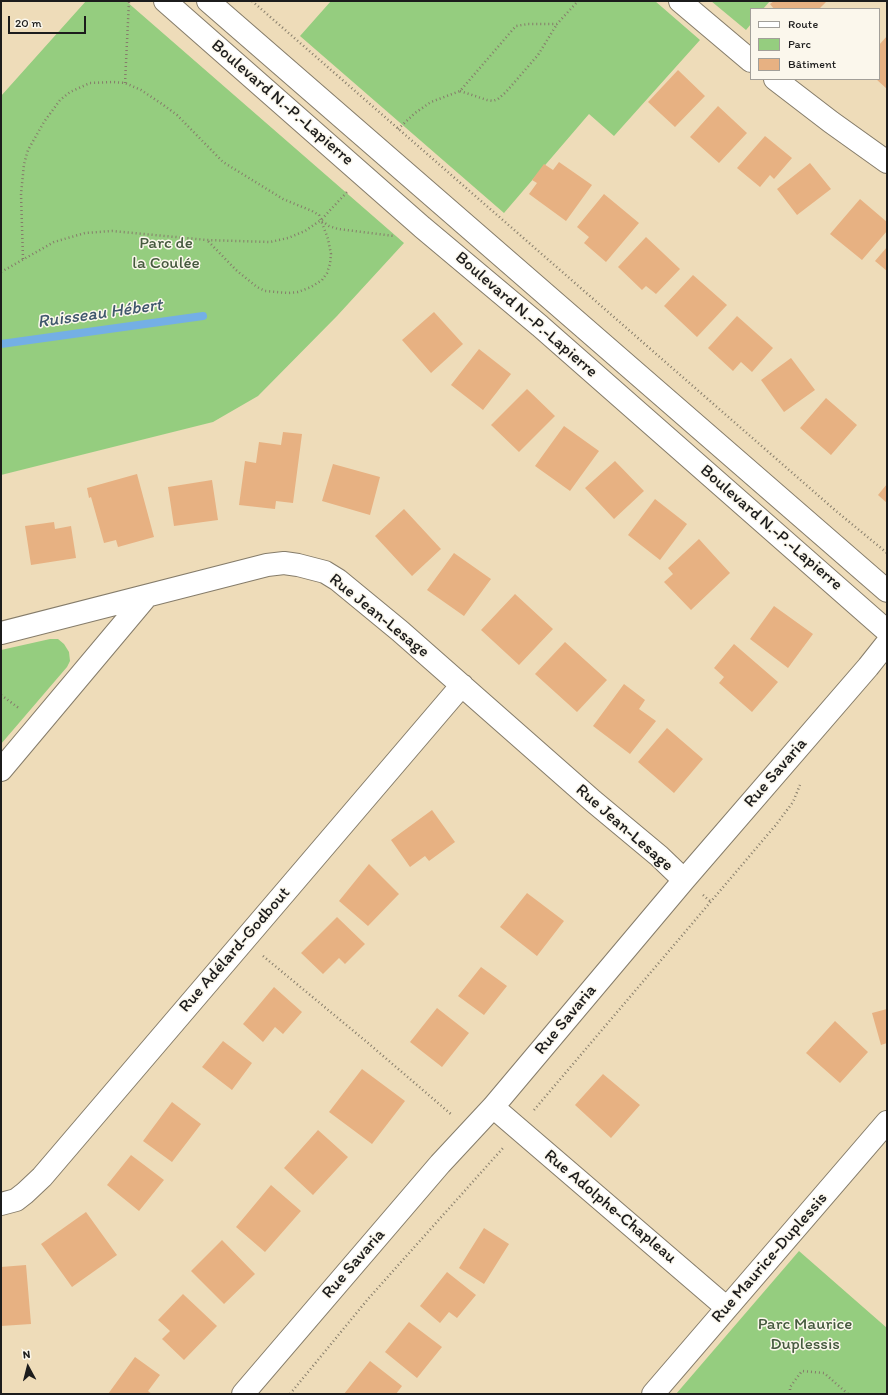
<!DOCTYPE html>
<html>
<head>
<meta charset="utf-8">
<style>
  body { margin:0 }
  #map { position:relative; width:888px; height:1395px; overflow:hidden; background:#eedcb9; font-family:Itim,sans-serif }
  canvas { display:block }
  .frame { position:absolute; inset:0; border:2px solid #1c1c1c; pointer-events:none }
  .legend { position:absolute; left:750px; top:8px; width:130px; height:72px; box-sizing:border-box; background:#fbf7ec; border:1px solid #a29f99; margin:0; padding:5px 7px; list-style:none; font-size:12px; color:#1c1c1c }
  .legend li { display:flex; align-items:center; gap:8px; height:20px }
  .legend b { width:20px; border:1px solid #a29f99 }
  .north { position:absolute; left:8px; top:1347px; width:40px; height:40px; -webkit-text-stroke:3px #fbf7ec; paint-order:stroke; rotate:353deg; font-size:11px; font-weight:700; line-height:16px; text-align:center; color:#1c1c1c }
  .north::after { content:''; display:block; margin:auto; width:14px; height:18px; background:#1c1c1c; clip-path:polygon(50% 0,100% 100%,50% 72%,0 100%) }
  .scale { position:absolute; left:8px; top:16px; width:78px; height:18px; box-sizing:border-box; border:2px solid #1c1c1c; border-top:0; padding-left:5px; font-size:12px; line-height:14px; white-space:nowrap; color:#1c1c1c; -webkit-text-stroke:3px #fbf7ec; paint-order:stroke }
</style>
</head>
<body>
<div id="map">
<canvas width="888" height="1395"></canvas>
<div class="frame"></div>
<ul class="legend">
<li><b style="height:5px;background:#fff"></b>Route</li>
<li><b style="height:11px;background:#95cd7f"></b>Parc</li>
<li><b style="height:11px;background:#e7b182"></b>Bâtiment</li>
</ul>
<div class="north">N</div>
<div class="scale">20 m</div>
</div>
<script>
const ctx = document.querySelector('canvas').getContext('2d');
ctx.lineJoin = 'round';
function fillPath(path, color) { ctx.fillStyle = color; ctx.fill(path, 'evenodd'); }
const toPath = rows => new Path2D(rows.map(r => 'M' + r).join(''));
function trace(path, color, width, dash) { ctx.strokeStyle = color; ctx.lineWidth = width; ctx.lineCap = dash ? 'butt' : 'round'; ctx.setLineDash(dash || []); ctx.stroke(path); }
function write(font, color, halo, rows, align = 'center') {
  ctx.font = font + ' Itim,sans-serif'; ctx.lineWidth = 3; ctx.setLineDash([]); ctx.textBaseline = 'middle'; ctx.strokeStyle = halo; ctx.fillStyle = color; for (const [text, x, y, turn = 0] of rows) {
    ctx.save(); ctx.translate(x, y); ctx.rotate((+turn || 0) * Math.PI / 180); ctx.textAlign = isNaN(turn) ? turn : align; if (halo) ctx.strokeText(text, 0, 0); ctx.fillText(text, 0, 0); ctx.restore();
  }
}
const green = toPath([
  [86,1,126,1,404,243,337,316,258,396,213,422,1,475,1,96],
  [331,1,655,1,700,40,614,136,589,114,504,213,300,36],
  [711,1,770,1,763,9,751,9,751,24,746,30],
  [50,639,58,639,64,644,69,652,70,661,67,667,1,744,1,650],
  [799,1251,887,1328,887,1394,676,1394]
]);
const stream = toPath([
  [1,344,203,316]
]);
const building = toPath([
  [774,1,825,1,826,2,819,9,774,9,770,4],
  [887,36,887,89,876,79,879,79,879,45],
  [678,70,705,96,675,127,648,102],
  [718,106,747,133,719,163,690,137],
  [765,136,792,158,774,179,770,175,760,187,737,168],
  [559,162,592,185,566,221,529,194,537,183,532,180,544,164,553,170],
  [810,163,831,189,797,215,777,189],
  [604,194,639,223,606,262,584,243,589,237,577,227],
  [860,199,887,222,887,231,862,260,830,234],
  [646,237,680,269,656,294,646,286,642,290,618,267],
  [887,247,887,271,875,261],
  [693,275,727,305,697,337,664,306],
  [434,312,463,344,431,373,402,340],
  [737,316,773,348,752,372,741,362,733,371,708,348],
  [479,349,511,374,483,410,451,385],
  [791,358,815,390,784,412,761,380],
  [527,389,555,416,519,452,491,425],
  [826,398,857,425,831,455,800,428],
  [564,426,599,451,570,491,535,466],
  [283,432,302,434,293,503,276,501,275,509,239,505,245,461,256,463,259,442,281,445],
  [615,461,644,491,614,519,585,488],
  [333,464,380,477,370,515,322,501],
  [137,474,154,537,118,547,116,540,104,543,91,497,89,498,87,488],
  [212,480,218,520,174,526,168,487],
  [887,484,887,503,878,495],
  [655,499,687,524,660,560,628,535],
  [404,509,441,549,412,576,375,536],
  [54,522,55,529,71,526,76,558,31,565,25,526],
  [699,539,730,573,691,610,664,582,673,574,668,568],
  [454,553,491,579,464,616,427,590],
  [515,594,553,629,519,665,481,630],
  [774,606,813,634,788,668,750,639],
  [565,642,607,680,577,712,535,674],
  [734,644,778,682,752,712,719,683,724,677,714,668],
  [624,684,645,700,639,709,656,721,630,754,593,726],
  [667,728,703,759,674,793,638,762],
  [432,810,455,842,429,861,425,856,410,867,391,840],
  [369,864,399,894,368,926,339,901],
  [527,893,564,921,537,956,500,927],
  [337,917,365,944,345,964,339,958,323,974,301,953],
  [481,967,507,986,484,1015,458,996],
  [274,987,302,1012,283,1034,275,1027,263,1042,243,1024],
  [437,1008,469,1033,442,1067,410,1042],
  [887,1009,887,1043,881,1045,872,1013],
  [835,1021,868,1052,840,1083,806,1053],
  [223,1041,252,1063,232,1090,202,1067],
  [362,1069,405,1101,372,1144,329,1112],
  [603,1074,640,1105,611,1138,575,1105],
  [172,1102,201,1124,172,1162,143,1141],
  [318,1130,348,1157,313,1195,284,1168],
  [131,1155,164,1180,139,1211,107,1185],
  [271,1185,301,1211,265,1252,236,1227],
  [86,1212,117,1255,72,1287,41,1244],
  [484,1228,509,1244,484,1284,459,1268],
  [222,1240,255,1274,224,1304,191,1271],
  [26,1265,31,1324,1,1326,1,1267],
  [447,1272,476,1295,457,1318,449,1312,440,1323,420,1306],
  [183,1294,217,1326,184,1360,162,1339,170,1331,158,1320],
  [409,1322,442,1347,417,1378,385,1352],
  [135,1357,160,1375,148,1391,152,1394,108,1394],
  [370,1361,402,1386,396,1394,344,1394]
]);
const path = toPath([
  [252,1,836,511,887,553],
  [125,83,129,1],
  [460,91,487,100,493,101,498,99,506,92,538,55,557,24],
  [398,129,415,113,431,102,460,91,509,34,516,26,528,24,557,24,578,1],
  [322,221,329,226,338,229,394,236],
  [23,259,21,194,24,164,28,150,44,122,60,100,70,92,90,83,113,82,125,83,141,90,162,104,177,115,223,162,283,199,312,211,319,215,328,239,331,254,330,264,327,273,322,280,311,287,298,292,288,293,265,291,257,287,236,270,207,240],
  [1,272,54,242,85,233,112,231,207,240,270,242,288,238,305,231,321,220,347,192],
  [1,695,20,709],
  [703,895,711,902],
  [263,956,368,1043,452,1115],
  [534,1110,775,826,793,802,800,785],
  [290,1394,368,1299,503,1148],
  [790,1394,790,1387,802,1371,824,1373,848,1394]
]);
const street = toPath([
  [680,1,751,61],
  [775,79,831,122,887,162],
  [1,633,267,565,284,563,298,565,325,572,338,580,400,631,593,801,659,856,684,880],
  [1,770,147,596],
  [493,1107,727,1308],
  [1,1204,16,1200,25,1193,42,1177,462,685],
  [243,1394,440,1164,493,1107,684,880,868,667,887,643],
  [653,1394,887,1122]
]);
const secondary = toPath([
  [165,1,422,227,540,326,887,631],
  [208,1,887,591]
]);
const streetNames = [
  ["Boulevard N.-P.-Lapierre",282,103,41],
  ["Boulevard N.-P.-Lapierre",526,315,41],
  ["Boulevard N.-P.-Lapierre",771,528,41],
  ["Rue Jean-Lesage",379,616,39],
  ["Rue Savaria",776,773,-49],
  ["Rue Jean-Lesage",624,828,41],
  ["Rue Adélard-Godbout",235,950,-49],
  ["Rue Savaria",566,1020,-50],
  ["Rue Adolphe-Chapleau",610,1207,40],
  ["Rue Maurice-Duplessis",770,1258,-49],
  ["Rue Savaria",354,1264,-49]
];
const parkNames = [
  ["Parc de",166,244],
  ["la Coulée",166,264],
  ["Parc Maurice",805,1325],
  ["Duplessis",805,1345]
];
const waterNames = [
  ["Ruisseau Hébert",100,314,-8]
];
fillPath(green, '#95cd7f');
trace(stream, '#74afe5', 8);
fillPath(building, '#e7b182');
trace(street, '#857c6a', 24);
trace(secondary, '#857c6a', 24);
trace(path, '#857c6a', 2.5, [1, 3]);
trace(street, '#fff', 22);
trace(secondary, '#fff', 22);
write('17px', '#1c1c1c', '#fbf7ec', streetNames);
write('17px', '#465a3f', '#fbf7ec', parkNames);
write('italic 18px', '#3f576c', '#fbf7ec', waterNames);
</script>
</body>
</html>
